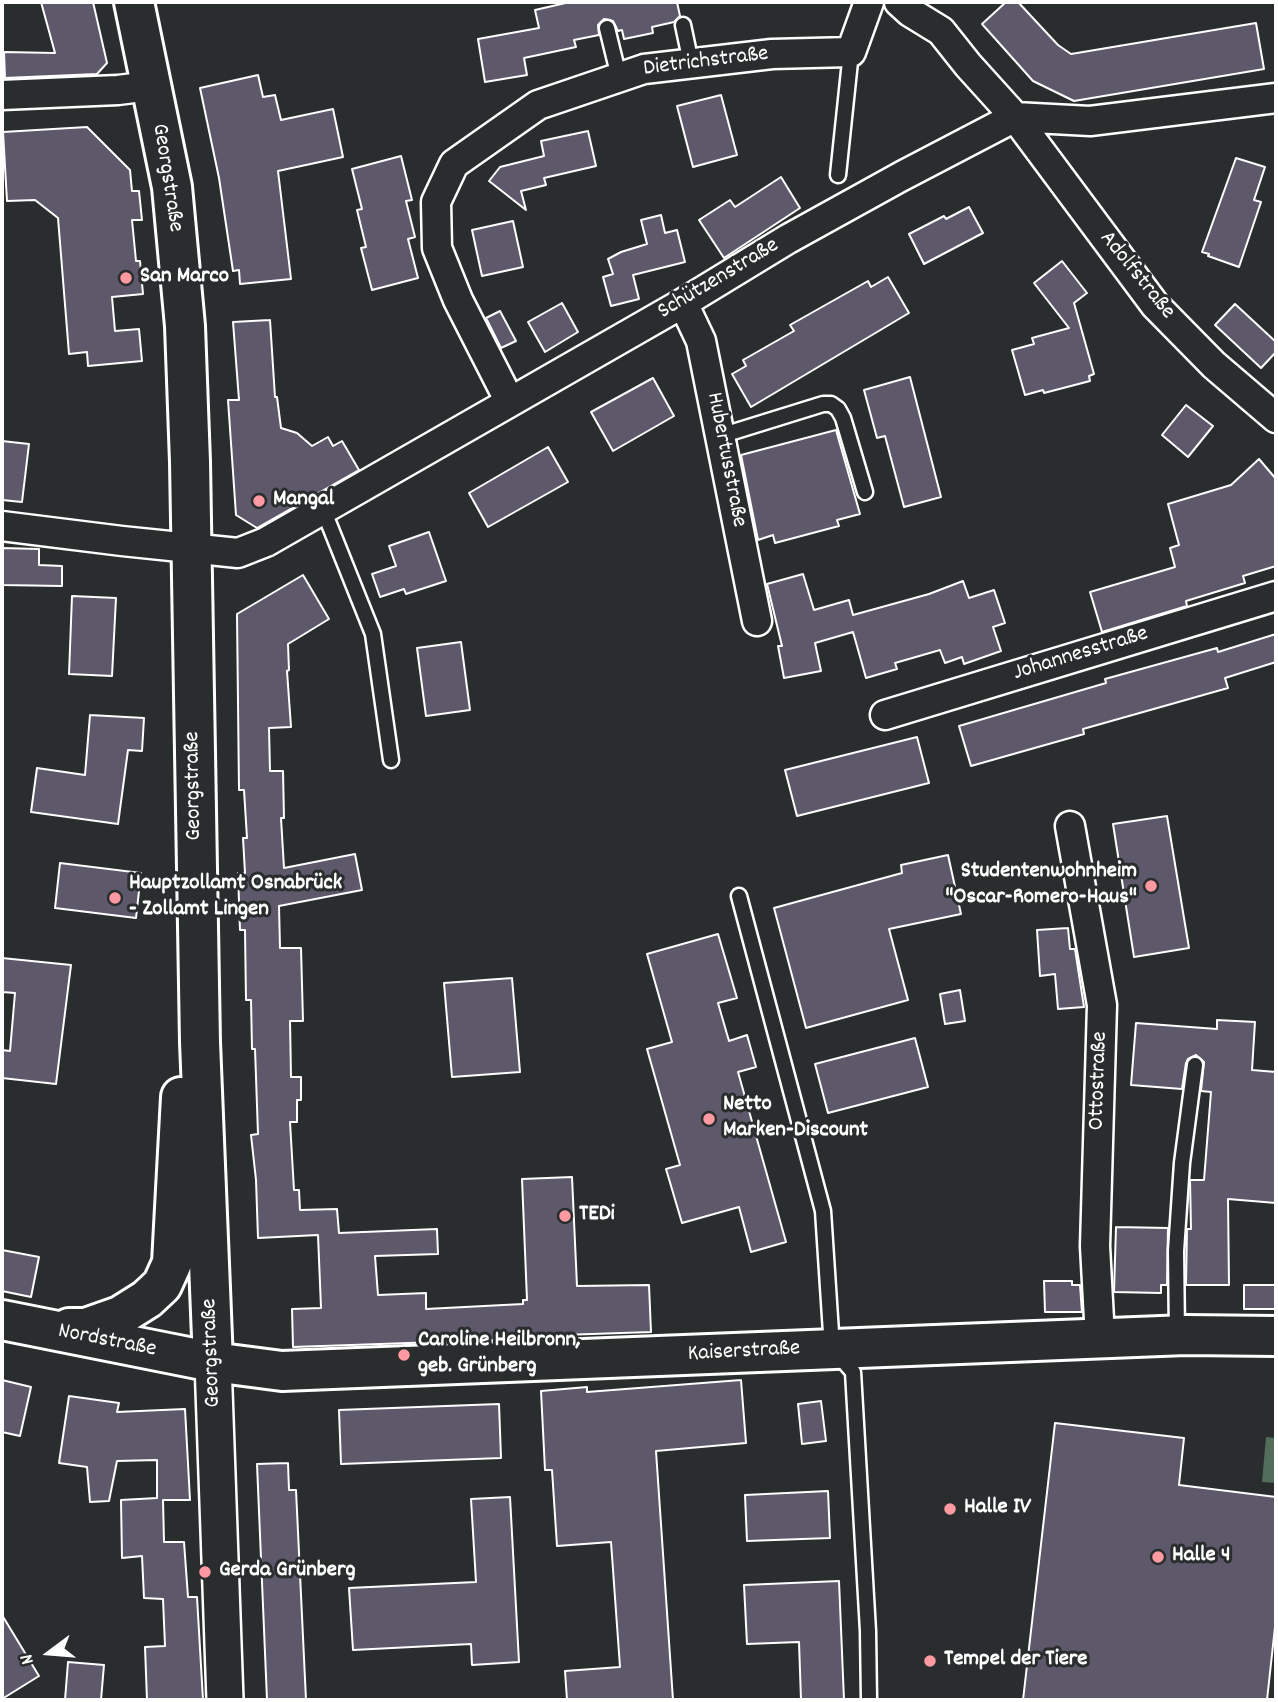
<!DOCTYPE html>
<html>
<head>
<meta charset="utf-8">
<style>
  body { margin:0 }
  #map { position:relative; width:1278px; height:1702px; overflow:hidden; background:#2a2d2e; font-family:Dekko,sans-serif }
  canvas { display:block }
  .frame { position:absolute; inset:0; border:4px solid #fff; pointer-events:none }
  .north { position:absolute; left:14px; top:1618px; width:70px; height:70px; -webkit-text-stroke:5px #2a2d2e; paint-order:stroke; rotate:254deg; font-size:19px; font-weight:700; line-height:28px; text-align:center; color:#fff }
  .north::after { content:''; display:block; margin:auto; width:24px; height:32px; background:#fff; clip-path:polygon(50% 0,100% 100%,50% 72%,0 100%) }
</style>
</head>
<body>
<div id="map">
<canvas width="1278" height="1702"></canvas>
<div class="frame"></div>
<div class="north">N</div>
</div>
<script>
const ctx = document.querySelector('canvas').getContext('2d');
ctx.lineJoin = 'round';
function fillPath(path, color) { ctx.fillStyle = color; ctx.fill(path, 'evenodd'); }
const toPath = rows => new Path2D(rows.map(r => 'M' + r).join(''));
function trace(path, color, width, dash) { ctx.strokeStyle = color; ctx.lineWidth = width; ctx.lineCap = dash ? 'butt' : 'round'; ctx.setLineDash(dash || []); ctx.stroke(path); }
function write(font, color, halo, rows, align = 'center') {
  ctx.font = font + ' Dekko,sans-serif'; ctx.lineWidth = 6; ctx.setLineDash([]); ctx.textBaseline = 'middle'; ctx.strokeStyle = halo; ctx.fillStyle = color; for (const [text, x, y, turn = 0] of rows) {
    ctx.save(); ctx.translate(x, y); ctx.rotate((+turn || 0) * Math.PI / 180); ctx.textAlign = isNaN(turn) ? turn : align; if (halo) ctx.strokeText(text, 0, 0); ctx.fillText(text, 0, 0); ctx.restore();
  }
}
const green = toPath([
  [1266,1437,1276,1438,1276,1483,1262,1482]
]);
const building = toPath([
  [41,2,93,2,107,63,97,74,5,78,4,52,55,53,41,2],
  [570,2,677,2,680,16,674,22,652,27,653,33,624,39,622,30,618,31,613,21,604,19,598,25,599,35,574,40,576,47,524,58,527,75,485,82,478,39,539,28,535,10,570,2],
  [1006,2,1018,2,1058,45,1071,54,1256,23,1264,69,1074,101,1033,81,982,24,1006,2],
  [258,75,263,97,275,95,281,120,333,109,343,157,278,171,291,279,240,284,239,270,233,271,219,178,200,88,258,75],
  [721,95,737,155,693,167,677,106,721,95],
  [87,127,130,170,132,191,139,191,142,220,132,220,136,261,140,261,143,294,112,297,115,331,139,329,142,361,88,366,87,352,69,354,58,218,35,200,7,201,3,132,87,127],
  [588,131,596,166,544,178,546,185,521,191,526,210,489,181,500,167,544,156,541,141,588,131],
  [401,156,412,200,406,201,415,237,408,239,418,278,372,290,361,248,366,247,357,210,362,209,352,169,401,156],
  [1236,158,1265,167,1254,200,1261,202,1239,267,1208,256,1209,254,1202,252,1236,158],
  [781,177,800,208,724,258,699,220,730,200,735,207,781,177],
  [969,207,983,233,924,264,909,234,944,216,946,219,969,207],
  [661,215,665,233,677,230,685,262,633,275,639,299,611,306,603,277,613,274,608,259,621,252,647,244,641,220,661,215],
  [513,221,523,267,482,276,472,230,513,221],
  [1062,261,1087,293,1074,303,1094,374,1089,376,1090,381,1044,393,1043,390,1025,395,1012,350,1034,344,1032,338,1069,328,1034,283,1062,261],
  [888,277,909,313,751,407,732,374,746,366,743,360,794,331,790,325,868,281,871,287,888,277],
  [562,303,578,332,545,352,528,322,562,303],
  [1235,304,1276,342,1276,352,1261,368,1215,325,1235,304],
  [500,311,516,341,501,348,486,318,500,311],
  [270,320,275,397,277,397,281,428,297,433,312,446,328,437,333,446,342,441,359,470,257,528,236,515,228,400,239,400,233,322,270,320],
  [910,377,941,497,904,507,885,436,877,438,864,390,910,377],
  [653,378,674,416,613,451,591,412,653,378],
  [1186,405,1213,426,1188,457,1162,435,1186,405],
  [836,430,860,514,837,520,839,526,775,543,773,535,758,540,741,455,836,430],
  [2,441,29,444,22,502,2,500,2,441],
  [548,447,568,482,488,527,469,493,548,447],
  [1259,459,1276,479,1276,566,1243,576,1245,583,1186,601,1187,606,1102,632,1090,592,1175,567,1170,548,1179,545,1168,504,1231,485,1259,459],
  [429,532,446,581,406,594,404,589,380,597,372,574,396,566,389,546,429,532],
  [2,548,39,549,39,565,62,566,62,586,2,585,2,548],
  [803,574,814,610,849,600,853,615,929,594,963,581,969,598,994,590,1005,623,993,627,1001,651,964,664,962,657,945,663,940,650,895,663,897,669,866,678,853,632,815,643,821,671,784,678,778,646,782,646,767,584,803,574],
  [303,575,329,619,288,644,289,670,287,671,291,727,269,728,270,771,283,771,284,818,281,818,284,868,355,854,362,890,279,906,280,948,301,948,303,1021,290,1021,291,1077,301,1077,301,1100,297,1100,297,1122,290,1122,294,1190,299,1190,300,1210,337,1209,339,1233,437,1229,438,1254,375,1256,378,1295,426,1293,426,1309,523,1304,523,1300,527,1300,522,1179,572,1177,577,1286,649,1285,651,1332,562,1335,562,1338,554,1338,293,1347,292,1309,321,1308,318,1235,258,1238,256,1180,251,1135,258,1134,255,1049,252,1049,251,1000,246,1000,245,930,240,930,238,873,245,873,243,838,247,838,244,790,239,790,237,614,303,575],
  [72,596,116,598,112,676,69,674,72,596],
  [1276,634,1276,662,1225,678,1228,688,1083,729,1084,734,971,766,959,726,1106,683,1105,679,1217,648,1218,652,1276,634],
  [461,642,470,710,426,716,417,648,461,642],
  [90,715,144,718,142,751,128,750,118,824,31,812,37,768,85,775,90,715],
  [917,737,929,783,797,816,785,770,917,737],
  [1167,816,1189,948,1134,957,1113,824,1167,816],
  [948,855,961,914,889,929,908,1000,806,1028,774,908,902,873,901,865,948,855],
  [60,863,141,873,136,918,55,908,60,863],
  [1068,928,1070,949,1075,949,1084,1007,1058,1009,1055,974,1040,976,1037,930,1068,928],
  [718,934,737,998,718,1003,729,1041,747,1035,756,1067,738,1072,786,1242,751,1252,739,1207,682,1223,666,1169,680,1165,647,1049,672,1042,647,954,718,934],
  [2,958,71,965,56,1084,2,1078,2,1050,10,1051,15,993,2,992,2,958],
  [512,978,520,1072,452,1077,444,983,512,978],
  [960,990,965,1021,945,1024,940,994,960,990],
  [1217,1020,1255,1022,1252,1070,1276,1072,1276,1203,1228,1199,1229,1285,1186,1285,1187,1229,1191,1229,1190,1180,1204,1180,1211,1092,1201,1091,1204,1062,1196,1055,1188,1059,1186,1063,1182,1089,1131,1085,1136,1023,1217,1029,1217,1020],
  [915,1038,928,1087,828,1113,815,1064,915,1038],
  [1116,1227,1168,1228,1167,1285,1161,1285,1161,1293,1114,1292,1116,1227],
  [2,1250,39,1257,31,1297,2,1291,2,1250],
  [1044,1281,1072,1281,1072,1285,1080,1285,1082,1312,1045,1312,1044,1281],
  [1244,1285,1276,1285,1276,1309,1244,1309,1244,1285],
  [2,1380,31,1387,20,1436,2,1432,2,1380],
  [741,1380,746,1443,656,1451,673,1700,567,1700,565,1671,620,1667,611,1542,557,1546,552,1470,545,1470,541,1391,587,1387,587,1392,741,1380],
  [69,1396,119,1403,117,1412,185,1409,190,1500,163,1500,164,1542,184,1542,188,1597,197,1597,203,1700,147,1700,145,1647,165,1646,163,1599,144,1598,142,1556,122,1558,121,1500,157,1498,157,1460,117,1461,109,1501,90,1502,87,1467,59,1463,69,1396],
  [821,1401,826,1441,802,1444,798,1404,821,1401],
  [499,1404,501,1458,341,1464,339,1410,499,1404],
  [1055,1423,1184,1438,1179,1485,1276,1497,1276,1618,1267,1700,1023,1700,1055,1423],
  [288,1463,289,1490,296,1490,306,1700,267,1700,257,1464,288,1463],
  [828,1491,830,1538,747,1541,745,1495,828,1491],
  [510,1497,519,1662,472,1665,471,1644,353,1650,349,1588,476,1582,471,1499,510,1497],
  [839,1581,844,1700,801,1700,799,1642,747,1644,744,1585,839,1581],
  [2,1615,39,1676,2,1699,2,1615],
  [68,1662,104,1665,101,1700,65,1700,68,1662]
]);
const service = toPath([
  [683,25,691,63],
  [607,28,619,77],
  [838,175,851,52],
  [720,436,823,404,831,404,838,409,843,418,865,492],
  [323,509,373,634,391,760],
  [739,896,823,1211,832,1348,853,1372,868,1631,869,1700],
  [1177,1334,1176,1251,1182,1163,1195,1065]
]);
const minor = toPath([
  [899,2,910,12,941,31,968,65,1015,117,1155,305,1214,365,1276,418],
  [2,95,118,90,150,86],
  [683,303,701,341,757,621],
  [510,402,458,300,437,248,436,202,454,164,538,105,644,69,772,54,851,52,869,2],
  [2,526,122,541,238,553,266,542,683,303,788,239,902,176,1015,117,1090,121,1276,98],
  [885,715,1276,596],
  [1070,826,1102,1005,1095,1246,1100,1338]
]);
const tertiary = toPath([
  [213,1362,225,1700]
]);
const secondary = toPath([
  [134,2,172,187,185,326,190,462,200,1042,213,1362],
  [2,1320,213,1362,282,1371,1186,1335,1276,1336],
  [69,1328,86,1328,120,1316,147,1299,162,1285,172,1263,181,1097]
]);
const markers = [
  [126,278,7,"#ff9aa2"],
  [259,501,7,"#ff9aa2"],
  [1151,886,7,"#ff9aa2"],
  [115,898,7,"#ff9aa2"],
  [709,1119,7,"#ff9aa2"],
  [565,1216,7,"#ff9aa2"],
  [404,1355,7,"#ff9aa2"],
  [950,1509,7,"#ff9aa2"],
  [1158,1557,7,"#ff9aa2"],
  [205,1572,7,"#ff9aa2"],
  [930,1661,7,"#ff9aa2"]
];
const streetNames = [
  ["Dietrichstraße",706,63,-7],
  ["Georgstraße",166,178,81],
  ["Adolfstraße",1136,276,51],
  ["Schützenstraße",719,280,-31],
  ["Hubertusstraße",725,460,79],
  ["Johannesstraße",1081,655,-17],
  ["Georgstraße",195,786,-91],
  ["Ottostraße",1100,1081,-88],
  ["Nordstraße",107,1342,11],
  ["Georgstraße",213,1353,-92],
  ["Kaiserstraße",744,1353,-3]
];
const poiNames = [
  ["San Marco",140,278],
  ["Mangal",273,501],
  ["Studentenwohnheim",1137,873,"right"],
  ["\"Oscar-Romero-Haus\"",1137,899,"right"],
  ["Hauptzollamt Osnabrück",129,885],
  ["- Zollamt Lingen",129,911],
  ["Netto",723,1106],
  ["Marken-Discount",723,1132],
  ["TEDi",579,1216],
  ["Caroline Heilbronn,",418,1342],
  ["geb. Grünberg",418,1368],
  ["Halle IV",964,1509],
  ["Halle 4",1172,1557],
  ["Gerda Grünberg",219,1572],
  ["Tempel der Tiere",944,1661]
];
fillPath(green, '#536d5b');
fillPath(building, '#5d596a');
trace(building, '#fff', 2);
trace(service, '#fff', 19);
trace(minor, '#fff', 33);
trace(tertiary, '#fff', 40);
trace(secondary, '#fff', 44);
trace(service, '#2a2d2e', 14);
trace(minor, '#2a2d2e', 28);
trace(tertiary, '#2a2d2e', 35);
trace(secondary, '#2a2d2e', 38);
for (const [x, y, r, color] of markers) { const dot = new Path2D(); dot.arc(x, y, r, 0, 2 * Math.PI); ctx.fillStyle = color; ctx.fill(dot); trace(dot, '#2a2d2e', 2.5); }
write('23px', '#fff', '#2a2d2e', streetNames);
write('bold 23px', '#fff', '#2a2d2e', poiNames, 'left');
</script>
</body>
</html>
